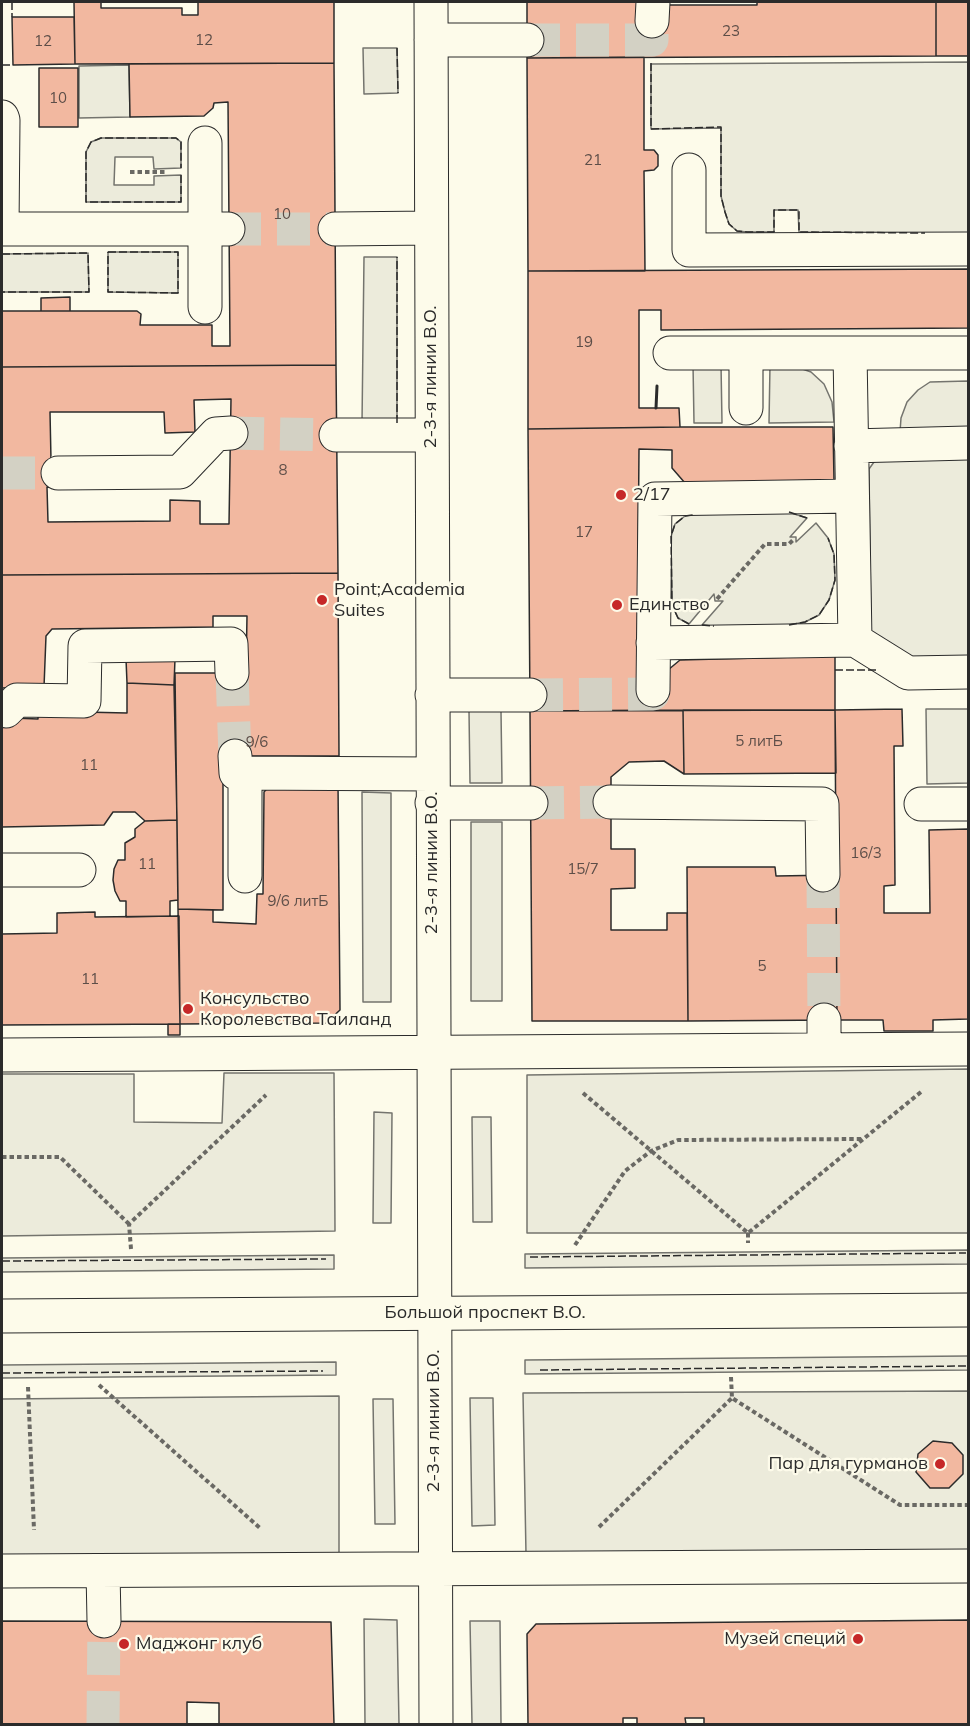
<!DOCTYPE html>
<html>
<head>
<meta charset="utf-8">
<style>
  body { margin:0 }
  #map { position:relative; width:970px; height:1726px; overflow:hidden; background:#fdfbea; font-family:Mulish,sans-serif }
  canvas { display:block }
  .frame { position:absolute; inset:0; border:3px solid #2b2b2b; pointer-events:none }
</style>
</head>
<body>
<div id="map">
<canvas width="970" height="1726"></canvas>
<div class="frame"></div>
</div>
<script>
const ctx = document.querySelector('canvas').getContext('2d');
ctx.lineJoin = 'round';
function fillPath(path, color) { ctx.fillStyle = color; ctx.fill(path, 'evenodd'); }
const toPath = rows => new Path2D(rows.map(r => 'M' + r).join(''));
function trace(path, color, width, dash) { ctx.strokeStyle = color; ctx.lineWidth = width; ctx.lineCap = dash ? 'butt' : 'round'; ctx.setLineDash(dash || []); ctx.stroke(path); }
function write(font, color, halo, rows, align = 'center') {
  ctx.font = font + ' Mulish,sans-serif'; ctx.lineWidth = 4.5; ctx.setLineDash([]); ctx.textBaseline = 'middle'; ctx.strokeStyle = halo; ctx.fillStyle = color; for (const [text, x, y, turn = 0] of rows) {
    ctx.save(); ctx.translate(x, y); ctx.rotate((+turn || 0) * Math.PI / 180); ctx.textAlign = isNaN(turn) ? turn : align; if (halo) ctx.strokeText(text, 0, 0); ctx.fillText(text, 0, 0); ctx.restore();
  }
}
const green = toPath([
  [363,48,397,48,398,93,364,94,363,48],
  [968,62,968,233,799,232,798,210,774,210,774,232,747,232,737,231,729,224,725,212,721,196,721,128,651,129,651,64,968,62],
  [129,65,130,117,79,118,79,66,129,65],
  [101,138,176,138,181,142,181,168,154,169,153,157,115,157,114,185,154,185,154,176,181,175,181,202,86,202,86,152,91,142,101,138],
  [108,252,178,252,178,293,108,292,108,252],
  [88,253,89,292,2,292,2,254,88,253],
  [364,257,397,257,397,423,362,423,364,257],
  [693,364,721,364,722,423,694,423,693,364],
  [770,365,794,366,811,372,824,384,832,402,834,422,769,423,770,365],
  [968,381,968,430,900,432,901,418,907,402,918,390,930,382,968,381],
  [968,454,968,656,910,657,871,632,869,469,874,462,880,458,968,454],
  [785,511,807,518,790,537,796,537,796,542,816,523,828,538,834,554,835,580,829,600,819,615,805,622,788,625,719,627,702,625,723,601,715,601,714,594,689,624,678,618,672,605,671,536,675,524,685,516,701,513,785,511],
  [926,709,968,709,968,783,927,784,926,709],
  [469,711,501,711,502,783,470,783,469,711],
  [362,792,391,793,391,1002,363,1002,362,792],
  [471,822,502,822,502,1001,471,1001,471,822],
  [968,1069,968,1233,527,1233,527,1075,968,1069],
  [224,1073,334,1073,335,1231,2,1236,2,1074,134,1074,134,1122,222,1123,224,1073],
  [374,1112,392,1113,391,1223,373,1223,374,1112],
  [472,1117,491,1117,492,1222,473,1222,472,1117],
  [968,1250,968,1264,525,1268,525,1254,968,1250],
  [334,1255,334,1269,2,1272,2,1258,334,1255],
  [967,1356,968,1356,968,1370,525,1374,525,1360,967,1356],
  [336,1362,336,1375,2,1378,2,1365,336,1362],
  [968,1391,968,1552,526,1554,523,1393,968,1391],
  [339,1396,339,1558,2,1559,2,1399,339,1396],
  [470,1398,493,1398,495,1525,472,1526,470,1398],
  [373,1399,393,1399,395,1524,375,1524,373,1399],
  [364,1619,397,1620,399,1724,365,1724,364,1619],
  [500,1621,501,1724,472,1724,470,1621,500,1621]
]);
const building = toPath([
  [74,2,101,2,101,8,182,8,182,15,198,15,198,2,334,2,334,63,75,64,74,2],
  [527,2,641,2,662,5,757,5,757,2,936,2,936,56,527,58,527,2],
  [936,2,968,2,968,56,936,56,936,2],
  [12,17,74,17,75,64,13,65,12,17],
  [644,57,644,150,654,150,658,155,658,166,654,170,644,171,645,271,528,271,527,58,644,57],
  [334,63,336,365,2,367,2,311,137,311,141,314,140,325,212,325,212,346,230,346,228,102,214,103,213,108,204,116,130,117,129,64,334,63],
  [39,68,78,68,78,127,39,127,39,68],
  [968,269,968,328,661,330,661,310,639,310,639,408,679,408,680,427,528,429,528,271,968,269],
  [70,297,70,311,41,311,41,298,70,297],
  [336,365,338,573,2,575,2,367,336,365],
  [231,399,229,524,200,524,200,501,170,500,170,521,48,522,47,487,56,488,51,460,50,412,164,412,165,433,195,432,194,400,231,399],
  [680,427,833,427,834,480,685,483,672,468,672,450,639,449,637,691,668,670,680,660,835,656,835,710,530,711,528,429,680,427],
  [338,573,339,756,223,756,223,910,178,909,175,673,246,673,247,616,213,616,213,627,52,629,46,636,44,687,2,688,2,575,338,573],
  [126,659,175,659,174,685,127,683,126,659],
  [127,683,174,685,177,820,145,821,135,812,113,812,104,825,2,827,2,707,13,718,38,719,38,711,127,713,127,683],
  [902,709,903,746,894,746,895,885,884,886,884,913,930,913,929,830,968,829,968,1019,933,1020,933,1031,884,1031,883,1020,837,1020,835,710,902,709],
  [683,710,835,710,836,773,684,774,683,710],
  [683,710,684,774,664,761,629,762,611,777,611,849,635,849,635,888,611,889,611,930,667,930,667,913,687,913,688,1021,532,1021,530,711,683,710],
  [272,783,338,783,340,1010,326,1023,180,1024,178,909,213,910,213,922,256,924,257,894,263,894,264,792,272,783],
  [177,820,178,900,170,901,170,916,126,917,126,901,120,901,115,891,113,880,114,869,118,860,125,860,125,843,135,837,135,829,145,821,177,820],
  [687,867,775,867,776,876,836,875,837,1020,688,1021,687,867],
  [95,912,95,917,179,916,180,1024,2,1025,2,934,57,933,57,913,95,912],
  [168,1024,180,1024,180,1035,168,1035,168,1024],
  [933,1441,952,1443,963,1455,963,1474,949,1488,930,1488,916,1472,918,1454,933,1441],
  [968,1620,968,1724,704,1724,704,1718,685,1718,686,1724,637,1724,637,1718,623,1718,623,1724,528,1724,527,1634,536,1624,968,1620],
  [2,1621,331,1622,334,1724,219,1724,219,1703,187,1702,187,1724,2,1724,2,1621]
]);
const minorTunnel = toPath([
  [527,40,652,40,652,21],
  [228,229,335,229],
  [231,433,336,435],
  [2,473,58,473],
  [232,673,235,756],
  [530,695,653,694,653,690],
  [531,803,610,802],
  [823,875,824,1020],
  [103,1724,104,1621]
]);
const path = toPath([
  [130,172,166,172],
  [717,599,765,544,789,544,793,540],
  [583,1093,748,1233,921,1092],
  [2,1157,60,1157,129,1224],
  [748,1233,748,1243],
  [575,1245,625,1171,651,1151,678,1140,862,1139],
  [131,1249,129,1224,266,1095],
  [731,1377,732,1398,900,1505,968,1505],
  [99,1385,260,1528],
  [28,1387,34,1530],
  [599,1527,732,1398]
]);
const minor = toPath([
  [431,2,436,1724],
  [652,21,653,2],
  [431,40,527,40],
  [2,117,3,120,2,229,228,229],
  [689,170,689,250,968,249],
  [335,229,431,228],
  [205,307,205,143],
  [670,353,968,353],
  [746,353,746,408],
  [850,353,855,640,908,673,968,672],
  [336,435,432,435],
  [851,446,968,443],
  [58,473,180,472,216,434,231,433],
  [653,643,855,640],
  [653,690,655,499,852,496],
  [432,695,530,695],
  [6,711,17,700,84,701,85,646,231,644,232,673],
  [235,756,236,773,432,774],
  [610,802,822,804,823,875],
  [432,803,531,803],
  [921,804,968,804],
  [2,870,79,870],
  [245,876,245,774],
  [824,1020,824,1050],
  [2,1055,968,1049],
  [2,1571,968,1566],
  [103,1571,104,1621]
]);
const major = toPath([
  [2,1316,968,1310]
]);
const fence = toPath([
  [12,2,12,17],
  [397,48,398,93],
  [651,63,651,129,721,127,721,196,725,212,729,224,737,231,747,232,774,232,774,210,799,210,799,232,925,233],
  [2,65,13,65],
  [181,175,181,202,86,202,86,152,91,142,101,138,176,138,181,142,181,168],
  [108,252,178,252,178,293,108,292,108,252],
  [2,254,88,253,89,292,2,292],
  [397,423,397,257],
  [789,512,807,518],
  [689,624,678,618,672,605,671,536,675,524,685,516,693,515],
  [702,625,714,626],
  [789,625,805,622,819,615,829,600,835,580,834,554,828,538],
  [835,670,877,670],
  [530,1257,966,1253],
  [2,1261,326,1259],
  [540,1370,968,1366],
  [2,1373,323,1371]
]);
const wall = toPath([
  [656,408,657,386]
]);
const markers = [
  [621,495,6,"#c62828"],
  [322,600,6,"#c62828"],
  [617,605,6,"#c62828"],
  [188,1009,6,"#c62828"],
  [940,1464,6,"#c62828"],
  [858,1639,6,"#c62828"],
  [124,1644,6,"#c62828"]
];
const numberNames = [
  ["23",731,31],
  ["12",204,40],
  ["12",43,41],
  ["10",58,98],
  ["21",593,160],
  ["10",282,214],
  ["19",584,342],
  ["8",283,470],
  ["17",584,532],
  ["5 литБ",759,741],
  ["9/6",257,742],
  ["11",89,765],
  ["16/3",866,853],
  ["11",147,864],
  ["15/7",583,869],
  ["9/6 литБ",298,901],
  ["5",762,966],
  ["11",90,979]
];
const streetNames = [
  ["2-3-я линии В.О.",431,377,-90],
  ["2-3-я линии В.О.",432,863,-90],
  ["Большой проспект В.О.",485,1313],
  ["2-3-я линии В.О.",434,1421,-90]
];
const poiNames = [
  ["2/17",633,495],
  ["Point;Academia",334,590],
  ["Suites",334,611],
  ["Единство",629,605],
  ["Консульство",200,999],
  ["Королевства Таиланд",200,1020],
  ["Пар для гурманов",928,1464,"right"],
  ["Музей специй",846,1639,"right"],
  ["Маджонг клуб",136,1644]
];
fillPath(green, '#ecebdb');
trace(green, '#74746e', 1.5);
fillPath(building, '#f2b8a0');
trace(building, '#2b2b2b', 1.5);
trace(minorTunnel, '#d3d1c4', 33, [33, 16]);
trace(minor, '#2b2b2b', 35);
trace(major, '#2b2b2b', 35);
trace(path, '#6a6964', 4, [4.5, 3]);
trace(minor, '#fdfbea', 33);
trace(major, '#fdfbea', 33);
trace(fence, '#2b2b2b', 1.5, [8, 3]);
trace(wall, '#2b2b2b', 3);
for (const [x, y, r, color] of markers) { const dot = new Path2D(); dot.arc(x, y, r, 0, 2 * Math.PI); ctx.fillStyle = color; ctx.fill(dot); trace(dot, '#fdfbea', 2); }
write('15px', '#5d4e48', null, numberNames);
write('18px', '#2b2b2b', '#fdfbea', streetNames);
write('18px', '#2b2b2b', '#fdfbea', poiNames, 'left');
</script>
</body>
</html>
